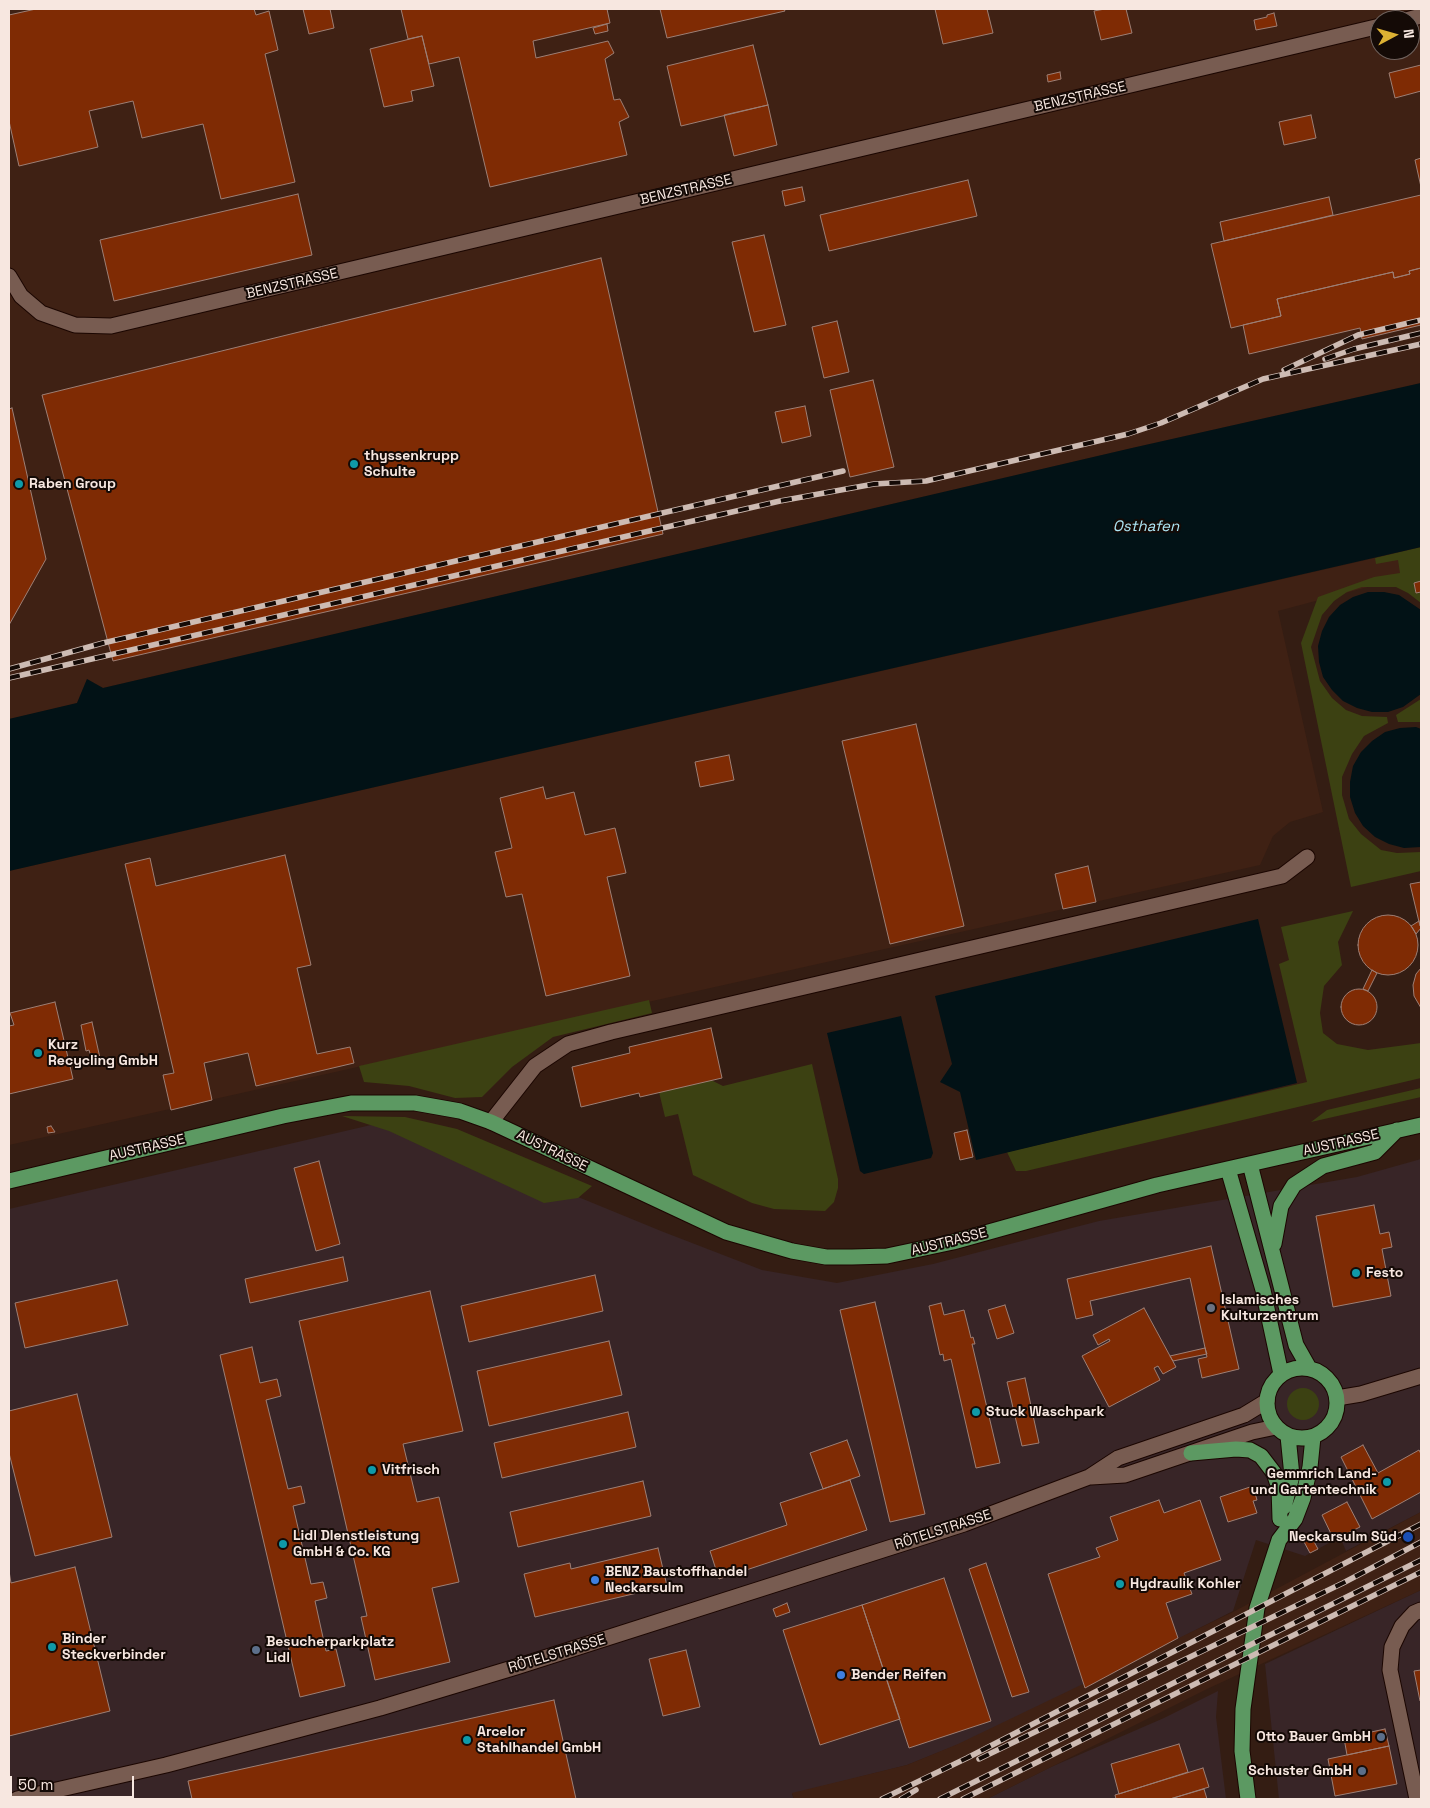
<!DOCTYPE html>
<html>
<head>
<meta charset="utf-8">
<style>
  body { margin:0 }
  #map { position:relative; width:1430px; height:1808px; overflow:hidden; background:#341d13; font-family:"Space Grotesk",sans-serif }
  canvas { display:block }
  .frame { position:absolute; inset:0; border:10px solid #f7e7e0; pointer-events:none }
  .north { position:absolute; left:1370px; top:10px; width:50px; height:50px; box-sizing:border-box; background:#140a06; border:1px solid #6f625d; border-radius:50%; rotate:84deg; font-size:14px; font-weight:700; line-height:20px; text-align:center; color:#f7e7e0 }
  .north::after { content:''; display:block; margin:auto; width:18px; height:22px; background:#ddb133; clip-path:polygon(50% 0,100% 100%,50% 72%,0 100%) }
  .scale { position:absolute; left:10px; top:1776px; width:124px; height:22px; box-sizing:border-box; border:2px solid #f7e7e0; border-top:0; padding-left:6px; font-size:15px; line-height:18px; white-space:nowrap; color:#f7e7e0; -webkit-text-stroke:4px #140a06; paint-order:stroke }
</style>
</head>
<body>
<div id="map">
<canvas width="1430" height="1808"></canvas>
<div class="frame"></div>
<div class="north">N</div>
<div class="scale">50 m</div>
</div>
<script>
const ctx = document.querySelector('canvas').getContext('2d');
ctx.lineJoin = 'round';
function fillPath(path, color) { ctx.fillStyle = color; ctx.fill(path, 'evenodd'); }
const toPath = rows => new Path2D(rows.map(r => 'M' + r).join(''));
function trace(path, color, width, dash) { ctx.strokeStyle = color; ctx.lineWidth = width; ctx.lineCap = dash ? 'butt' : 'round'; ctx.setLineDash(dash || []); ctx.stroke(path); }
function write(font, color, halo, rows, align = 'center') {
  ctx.font = font + ' "Space Grotesk",sans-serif'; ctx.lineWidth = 4; ctx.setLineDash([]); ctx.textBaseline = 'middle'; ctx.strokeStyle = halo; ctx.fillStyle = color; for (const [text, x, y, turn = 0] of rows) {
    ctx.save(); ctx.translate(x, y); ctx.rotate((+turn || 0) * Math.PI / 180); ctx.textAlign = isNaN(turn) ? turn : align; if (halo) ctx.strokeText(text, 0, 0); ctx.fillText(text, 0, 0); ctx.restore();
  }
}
const commercial = toPath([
  [371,1125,415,1130,661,1231,762,1270,837,1283,933,1264,1099,1221,1357,1177,1421,1159,1421,1512,1346,1551,1340,1537,1305,1556,1256,1540,1233,1611,1015,1722,907,1765,792,1794,794,1799,9,1799,9,1209],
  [1421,1590,1421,1799,1279,1799,1265,1664],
  [1218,1691,1216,1717,1226,1799,987,1799,1051,1767,1164,1718]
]);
const built = toPath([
  [9,9,1421,9,1421,383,1132,448,103,688,87,679,77,703,9,719],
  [1380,20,1410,20,1410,50,1380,50],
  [1401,552,1405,577,1278,611,1323,812,1290,822,1273,836,1260,865,9,1145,9,871],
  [1421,1512,1421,1590,1207,1689,987,1799,794,1799,792,1793,907,1765,958,1744,1233,1612]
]);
const green = toPath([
  [1421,547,1421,581,1414,583,1416,593,1421,592,1421,603,1408,593,1396,587,1362,587,1347,592,1334,601,1322,615,1311,647,1320,681,1332,698,1346,710,1362,716,1387,717,1388,723,1364,736,1352,754,1342,777,1342,795,1349,819,1361,834,1381,850,1397,853,1421,852,1421,871,1351,887,1301,643,1318,597,1374,577,1400,573,1398,560,1376,564,1375,558],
  [1421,699,1421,722,1398,722,1396,715],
  [1353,911,1338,942,1342,965,1324,986,1320,1013,1323,1033,1337,1044,1368,1050,1421,1043,1421,1078,1026,1171,1016,1171,1007,1152,1307,1082,1279,964,1289,960,1281,927],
  [649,1000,652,1013,553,1037,512,1067,482,1097,455,1098,409,1086,364,1082,359,1066],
  [812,1064,838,1179,838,1188,834,1202,825,1211,774,1209,752,1203,693,1175,678,1114,665,1117,659,1092,711,1080,723,1086],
  [1421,1088,1421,1097,1311,1122,1327,1110],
  [342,1116,405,1117,457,1129,592,1186,578,1198,544,1203,389,1131],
  '1287 1404a16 16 0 1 1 32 0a16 16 0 1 1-32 0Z'
]);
const water = toPath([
  [1421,383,1421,547,9,871,9,719,77,703,87,679,103,688,1132,448],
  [1368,592,1384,592,1399,595,1421,610,1421,694,1403,707,1388,712,1372,712,1357,708,1343,701,1332,690,1323,677,1319,662,1318,646,1322,631,1329,617,1340,605,1353,597],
  [1416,727,1421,729,1421,847,1404,848,1389,844,1375,837,1363,826,1355,813,1350,797,1350,782,1353,766,1361,752,1372,741,1385,732,1400,728],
  [1258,919,1297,1083,976,1160,960,1092,940,1082,952,1064,935,996],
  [901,1016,933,1153,931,1158,864,1174,860,1171,827,1033]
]);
const building = toPath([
  [36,9,254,9,256,15,269,11,278,50,265,54,295,182,221,199,203,124,142,138,133,101,89,111,98,147,19,166,9,121,9,15,36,9],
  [303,9,330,9,334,28,309,34,303,9],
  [401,9,607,9,610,23,533,41,536,58,608,41,614,53,605,59,614,100,620,99,629,117,619,122,627,155,490,187,459,57,429,64,422,36,408,39,401,9],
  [660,9,784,9,785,11,667,38,660,9],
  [935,9,987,9,993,33,943,44,935,9],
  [1105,9,1126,9,1132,33,1101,40,1094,11,1105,9],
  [1274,13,1277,26,1256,30,1254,20,1267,17,1267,15,1274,13],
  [607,24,608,31,595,34,593,28,607,24],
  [422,36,434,86,411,91,413,101,384,107,370,49,422,36],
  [753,45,768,105,681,126,667,66,753,45],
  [1421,65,1421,91,1395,98,1389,73,1421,65],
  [1060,72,1061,79,1048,82,1047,75,1060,72],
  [768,105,777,145,734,156,724,115,768,105],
  [1311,115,1316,138,1284,145,1279,122,1311,115],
  [1421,158,1421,187,1415,160,1421,158],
  [968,180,977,216,829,251,820,215,968,180],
  [802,187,805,201,785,206,782,191,802,187],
  [298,194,312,255,114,301,100,240,298,194],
  [1421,195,1421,268,1409,271,1410,274,1394,278,1393,272,1277,299,1281,316,1231,328,1211,244,1421,195],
  [1329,197,1333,215,1224,241,1220,222,1329,197],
  [764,235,786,325,754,332,732,242,764,235],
  [601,258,663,534,113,661,42,395,601,258],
  [1421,268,1421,325,1362,339,1360,328,1249,354,1243,325,1281,316,1277,299,1393,272,1394,278,1410,274,1409,271,1421,268],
  [837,321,849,372,824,378,812,327,837,321],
  [873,380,894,467,850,477,830,390,873,380],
  [805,406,811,436,782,443,775,412,805,406],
  [12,408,46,559,9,625,9,409,12,408],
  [1421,581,1421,592,1416,593,1414,583,1421,581],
  [916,724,964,926,890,944,842,741,916,724],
  [729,755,734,780,700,787,695,762,729,755],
  [543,787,546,799,574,792,585,835,615,828,626,873,607,877,630,976,546,996,522,894,506,897,495,852,512,848,500,798,543,787],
  [285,855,311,965,297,968,317,1054,350,1047,354,1063,256,1086,248,1053,204,1063,212,1100,171,1110,163,1075,174,1073,125,864,150,858,156,886,285,855],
  [1088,866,1096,902,1063,909,1055,874,1088,866],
  [1421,882,1421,925,1420,926,1410,884,1421,882],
  '1358 945a30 30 0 1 1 60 0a30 30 0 1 1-60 0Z',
  [1419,921,1421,928,1416,934,1411,926,1419,921],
  [1421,968,1421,1008,1414,996,1413,985,1416,974,1421,968],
  [1372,970,1377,973,1368,991,1363,989,1372,970],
  '1341 1007a18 18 0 1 1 36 0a18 18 0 1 1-36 0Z',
  [55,1002,73,1079,9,1094,9,1026,14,1025,10,1013,55,1002],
  [92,1022,100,1058,92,1060,89,1050,86,1051,81,1025,92,1022],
  [711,1028,722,1078,640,1097,639,1093,581,1107,572,1067,630,1053,629,1047,711,1028],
  [51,1126,55,1132,48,1133,47,1127,51,1126],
  [967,1130,973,1157,960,1160,954,1133,967,1130],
  [319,1161,340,1244,316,1251,294,1168,319,1161],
  [1374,1205,1380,1234,1389,1232,1392,1247,1382,1249,1391,1296,1333,1307,1316,1216,1374,1205],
  [1211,1246,1239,1369,1202,1378,1198,1359,1207,1357,1190,1278,1090,1301,1093,1315,1076,1319,1067,1279,1211,1246],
  [343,1257,348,1281,250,1303,245,1279,343,1257],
  [595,1275,603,1311,469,1342,461,1306,595,1275],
  [117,1280,128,1325,25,1348,15,1303,117,1280],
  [430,1291,463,1431,403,1444,417,1502,439,1497,459,1582,432,1588,450,1662,375,1680,361,1617,367,1616,299,1321,430,1291],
  [875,1302,925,1514,890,1522,840,1310,875,1302],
  [941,1303,944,1315,964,1310,971,1338,973,1337,975,1344,972,1344,1000,1463,976,1468,951,1359,944,1361,943,1354,940,1355,929,1306,941,1303],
  [1005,1305,1014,1333,997,1339,988,1310,1005,1305],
  [1144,1308,1176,1367,1163,1374,1158,1366,1154,1368,1160,1380,1109,1407,1082,1356,1110,1341,1109,1339,1098,1345,1093,1335,1144,1308],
  [609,1341,622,1395,489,1426,477,1371,609,1341],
  [252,1347,260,1383,277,1379,281,1396,266,1400,288,1489,301,1486,305,1503,293,1506,311,1584,323,1582,327,1598,315,1601,326,1651,336,1649,345,1686,300,1697,220,1355,252,1347],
  [1205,1348,1207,1354,1173,1361,1170,1356,1205,1348],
  [1025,1378,1039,1443,1022,1446,1007,1382,1025,1378],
  [77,1394,112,1537,35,1556,9,1453,9,1411,77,1394],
  [628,1412,636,1447,502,1478,494,1443,628,1412],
  [847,1440,860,1476,823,1489,810,1453,847,1440],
  [1363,1445,1378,1473,1419,1450,1421,1454,1421,1492,1372,1519,1341,1457,1363,1445],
  [850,1480,867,1530,719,1579,710,1551,787,1525,780,1503,850,1480],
  [643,1481,651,1516,518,1547,510,1512,643,1481],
  [1253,1486,1257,1500,1253,1501,1257,1513,1228,1522,1220,1497,1253,1486],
  [1159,1500,1164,1513,1200,1500,1221,1560,1184,1573,1192,1594,1166,1603,1178,1638,1085,1688,1048,1574,1100,1557,1096,1548,1118,1540,1110,1517,1159,1500],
  [1347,1502,1360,1527,1334,1540,1322,1515,1347,1502],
  [1311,1536,1318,1549,1310,1553,1303,1540,1311,1536],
  [658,1548,667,1586,535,1617,524,1574,570,1563,571,1569,658,1548],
  [986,1563,1029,1692,1012,1697,969,1569,986,1563],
  [75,1567,110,1711,9,1736,9,1571,11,1583,75,1567],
  [944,1578,991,1721,909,1748,862,1605,944,1578],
  [787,1603,790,1612,776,1617,773,1609,787,1603],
  [862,1605,900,1719,820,1745,783,1630,862,1605],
  [686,1650,700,1707,663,1716,649,1659,686,1650],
  [1421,1670,1421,1701,1420,1701,1414,1671,1421,1670],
  [554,1700,576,1799,192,1799,188,1781,554,1700],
  [1385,1729,1389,1746,1347,1755,1344,1738,1385,1729],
  [1179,1744,1188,1772,1119,1794,1111,1764,1179,1744],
  [1389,1746,1397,1784,1335,1796,1328,1759,1389,1746],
  [1203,1768,1209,1787,1170,1799,1116,1799,1115,1795,1203,1768],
  [1204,1789,1207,1799,1170,1799,1204,1789]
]);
const minor = toPath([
  [1406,20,1421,16],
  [9,276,21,296,41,313,75,325,111,326,1380,26],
  [491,1122,535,1066,568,1044,611,1032,1282,876,1307,857],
  [1337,1398,1361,1394,1421,1376],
  [1091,1477,1125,1475,1252,1432,1276,1427],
  [17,1799,166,1765,380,1708,516,1667,964,1524,1089,1477,1118,1458,1244,1415,1267,1401],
  [1417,1799,1390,1670,1392,1647,1402,1626,1414,1613,1421,1610]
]);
const major = toPath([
  [1250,1164,1296,1345,1309,1368],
  [1228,1169,1263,1290,1281,1374],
  [9,1181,283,1116,351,1103,415,1103,460,1111,491,1122,726,1232,792,1251,826,1257,852,1257,887,1256,953,1242,1157,1185,1421,1125],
  [1274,1244,1281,1206,1294,1185,1323,1166,1375,1152,1397,1130],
  '1267 1403a35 35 0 1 1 70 0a35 35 0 1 1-70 0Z',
  [1191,1453,1236,1449,1250,1450,1261,1456,1274,1473,1279,1488,1280,1519],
  [1284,1507,1292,1476,1288,1436],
  [1248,1799,1242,1751,1243,1709,1257,1608,1279,1540,1295,1519,1303,1498,1310,1467,1313,1437]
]);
const tram = toPath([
  [899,1799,901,1799]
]);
const rail = toPath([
  [1325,359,1354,349,1421,333],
  [1284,370,1358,335,1421,320],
  [9,669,103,643,843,471],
  [9,678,780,501,874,484,926,481,1128,434,1161,423,1263,379,1421,344],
  [979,1759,1343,1583,1421,1542],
  [882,1799,967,1758,1421,1524],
  [901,1799,916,1790],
  [940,1799,1421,1560],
  [963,1799,1421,1572]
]);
const markers = [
  [354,464,5,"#0f9aa8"],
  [19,484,5,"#0f9aa8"],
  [38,1053,5,"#0f9aa8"],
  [1356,1273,5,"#0f9aa8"],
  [1211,1308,5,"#6b7280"],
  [976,1412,5,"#0f9aa8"],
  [372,1470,5,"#0f9aa8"],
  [1387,1482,5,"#0f9aa8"],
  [1408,1537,6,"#1a4fb4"],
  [283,1544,5,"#0f9aa8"],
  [595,1580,5,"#3f7fe0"],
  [1120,1584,5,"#0f9aa8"],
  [52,1647,5,"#0f9aa8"],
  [256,1650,5,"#5c6f8a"],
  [841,1675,5,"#3f7fe0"],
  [1381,1737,5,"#5c6f8a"],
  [467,1740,5,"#0f9aa8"],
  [1362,1771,5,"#5c6f8a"]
];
const streetNames = [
  ["BENZSTRASSE",1080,97,-13],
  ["BENZSTRASSE",686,190,-13],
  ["BENZSTRASSE",292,284,-13],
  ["AUSTRASSE",1341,1143,-13],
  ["AUSTRASSE",147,1148,-13],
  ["AUSTRASSE",552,1151,26],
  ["AUSTRASSE",949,1242,-14],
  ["RÖTELSTRASSE",943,1530,-18],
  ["RÖTELSTRASSE",557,1654,-17]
];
const poiNames = [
  ["thyssenkrupp",364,456],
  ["Schulte",364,472],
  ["Raben Group",29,484],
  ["Kurz",48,1045],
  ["Recycling GmbH",48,1061],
  ["Festo",1366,1273],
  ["Islamisches",1221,1300],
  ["Kulturzentrum",1221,1316],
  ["Stuck Waschpark",986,1412],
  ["Vitfrisch",382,1470],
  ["Gemmrich Land-",1377,1474,"right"],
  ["und Gartentechnik",1377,1490,"right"],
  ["Lidl DIenstleistung",293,1536],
  ["GmbH & Co. KG",293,1552],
  ["Neckarsulm Süd",1397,1537,"right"],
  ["BENZ Baustoffhandel",605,1572],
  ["Neckarsulm",605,1588],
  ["Hydraulik Kohler",1130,1584],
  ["Binder",62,1639],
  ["Steckverbinder",62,1655],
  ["Besucherparkplatz",266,1642],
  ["Lidl",266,1658],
  ["Bender Reifen",851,1675],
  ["Arcelor",477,1732],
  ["Stahlhandel GmbH",477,1748],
  ["Otto Bauer GmbH",1371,1737,"right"],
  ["Schuster GmbH",1352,1771,"right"]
];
const waterNames = [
  ["Osthafen",1146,527]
];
fillPath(commercial, '#382527');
fillPath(built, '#3f2114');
fillPath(green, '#3c4112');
fillPath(water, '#021216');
fillPath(building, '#7f2b04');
trace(building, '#9d7f75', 1);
trace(minor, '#1b0601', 17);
trace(major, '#1b0601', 17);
trace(minor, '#785c51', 15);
trace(major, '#5c9962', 15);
trace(tram, '#cdbbb3', 1);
trace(rail, '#cdbbb3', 5.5);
trace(rail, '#140a06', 4, [11]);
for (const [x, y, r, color] of markers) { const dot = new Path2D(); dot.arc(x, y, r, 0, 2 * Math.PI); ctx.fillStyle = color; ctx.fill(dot); trace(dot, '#140a06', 2); }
write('14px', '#f7e7e0', '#140a06', streetNames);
write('bold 14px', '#f7e7e0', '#140a06', poiNames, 'left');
write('italic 15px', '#ade6f5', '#140a06', waterNames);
</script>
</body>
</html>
